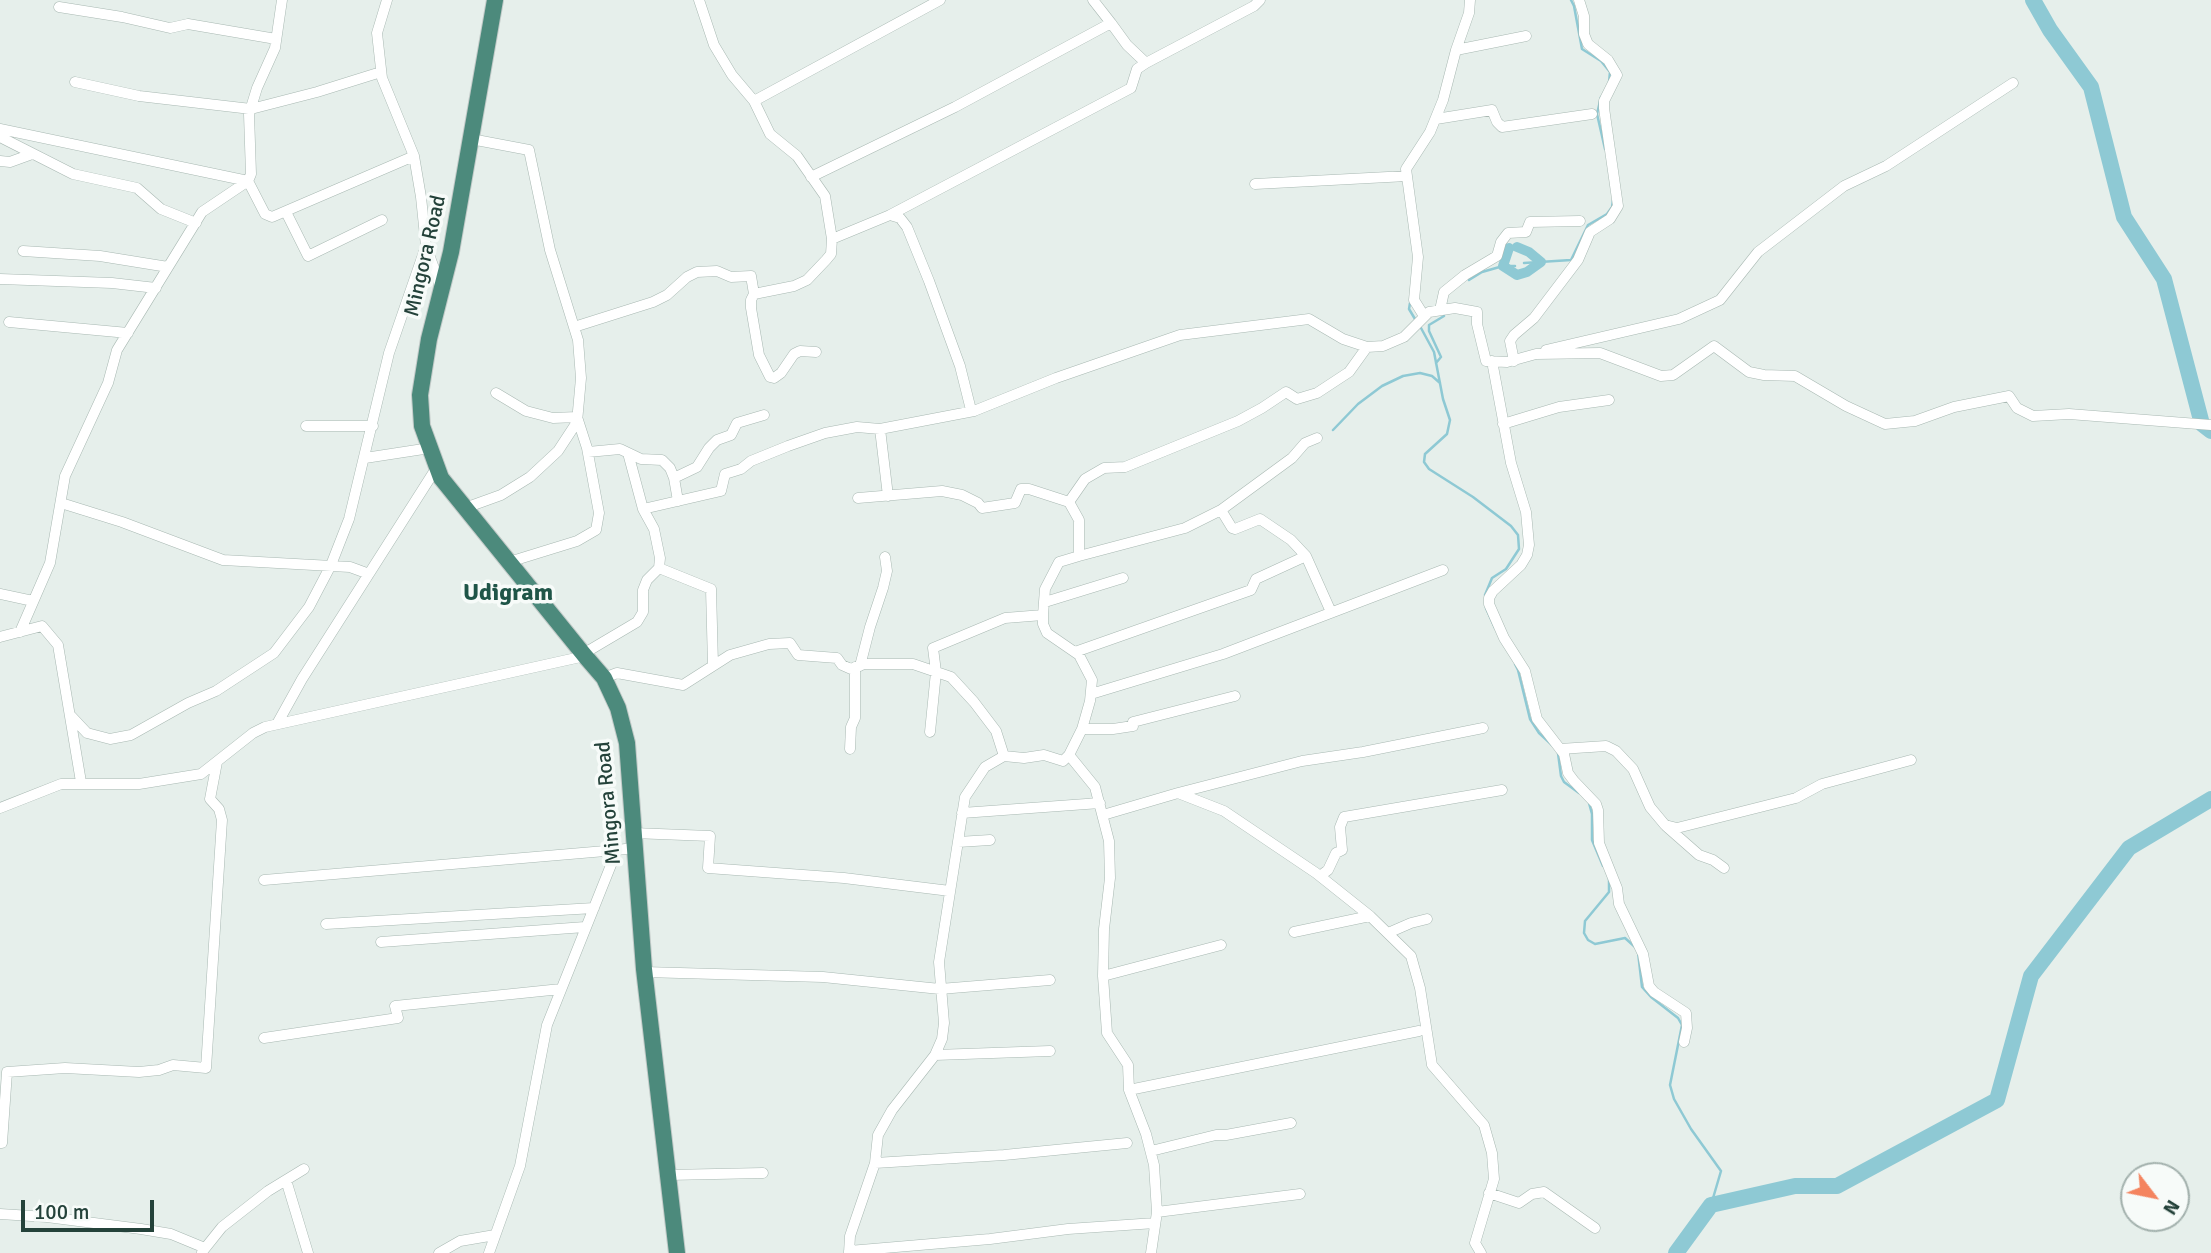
<!DOCTYPE html>
<html>
<head>
<meta charset="utf-8">
<style>
  body { margin:0 }
  #map { position:relative; width:2211px; height:1253px; overflow:hidden; background:#e6efeb; font-family:Signika,sans-serif }
  canvas { display:block }
  .north { position:absolute; left:2120px; top:1162px; width:70px; height:70px; box-sizing:border-box; background:#f7fbf9; border:2px solid #a3b1ad; border-radius:50%; rotate:122deg; font-size:19px; font-weight:700; line-height:28px; text-align:center; color:#24423a }
  .north::after { content:''; display:block; margin:auto; width:24px; height:32px; background:#f4845f; clip-path:polygon(50% 0,100% 100%,50% 72%,0 100%) }
  .scale { position:absolute; left:21px; top:1200px; width:133px; height:32px; box-sizing:border-box; border:4px solid #24423a; border-top:0; padding-left:9px; font-size:21px; line-height:24px; white-space:nowrap; color:#24423a; -webkit-text-stroke:5px #f7fbf9; paint-order:stroke }
</style>
</head>
<body>
<div id="map">
<canvas width="2211" height="1253"></canvas>
<div class="north">N</div>
<div class="scale">100 m</div>
</div>
<script>
const ctx = document.querySelector('canvas').getContext('2d');
ctx.lineJoin = 'round';
const toPath = rows => new Path2D(rows.map(r => 'M' + r).join(''));
function trace(path, color, width, dash) { ctx.strokeStyle = color; ctx.lineWidth = width; ctx.lineCap = dash ? 'butt' : 'round'; ctx.setLineDash(dash || []); ctx.stroke(path); }
function write(font, color, halo, rows, align = 'center') {
  ctx.font = font + ' Signika,sans-serif'; ctx.lineWidth = 7; ctx.setLineDash([]); ctx.textBaseline = 'middle'; ctx.strokeStyle = halo; ctx.fillStyle = color; for (const [text, x, y, turn = 0] of rows) {
    ctx.save(); ctx.translate(x, y); ctx.rotate((+turn || 0) * Math.PI / 180); ctx.textAlign = isNaN(turn) ? turn : align; if (halo) ctx.strokeText(text, 0, 0); ctx.fillText(text, 0, 0); ctx.restore();
  }
}
const stream = toPath([
  [1571,0,1574,6,1582,49,1601,61,1610,72,1609,82],
  [1601,97,1597,114,1605,149],
  [1524,263,1571,260,1588,225,1607,214,1612,207,1613,200],
  [1469,280,1482,272,1503,266,1515,266],
  [1410,303,1409,309,1415,319],
  [1421,328,1434,352,1443,399,1450,420,1447,434,1425,454,1424,462,1429,469,1473,497,1511,526,1518,535,1519,549,1506,569,1492,578,1485,595],
  [1436,363,1441,357,1429,331,1429,325,1444,316],
  [1333,430,1358,404,1382,386,1403,376,1420,373,1432,376,1440,383],
  [1486,608,1495,628],
  [1515,664,1518,670,1530,719,1539,733,1552,745],
  [1558,753,1561,776,1564,782,1579,793],
  [1589,803,1592,814,1592,840,1603,866],
  [1609,879,1609,892,1585,921,1584,933,1588,940,1595,944,1625,938,1635,947],
  [1638,952,1642,987,1651,997,1678,1018,1682,1025,1670,1085,1674,1099,1691,1129,1721,1171,1711,1205]
]);
const canal = toPath([
  [1509,248,1503,266,1517,275,1527,272,1541,262,1529,252,1517,247]
]);
const river = toPath([
  [2033,0,2050,30,2091,87,2124,217,2164,279,2202,424,2211,431],
  [1676,1253,1711,1205,1795,1186,1837,1186,1997,1100,2031,976,2129,848,2211,799]
]);
const minor = toPath([
  [387,0,377,33,382,78,414,156,421,197,426,246,440,285],
  [699,0,714,45,732,75,754,101,770,134,797,156,825,196,832,239,890,215,900,218,907,227,929,281,960,366,971,410,974,411],
  [1093,0,1111,23],
  [59,7,122,17,170,28,188,24,276,39],
  [1456,50,1526,36],
  [75,82,139,96,251,109,317,92,381,72],
  [754,101,940,0],
  [1436,119,1492,110,1497,122,1502,127,1592,114],
  [0,129,248,181,265,214,272,217,414,156],
  [0,137,73,174,137,188,161,209,196,223],
  [0,161,10,162,32,154],
  [811,177,955,107,1111,23,1127,45,1146,63,1254,6,1260,0],
  [1255,184,1407,176],
  [286,212,308,256,382,220],
  [890,215,1131,88,1137,69,1146,63],
  [23,251,100,256,168,267],
  [0,279,112,283,156,288],
  [754,294,751,300,751,308,759,355,770,377,774,378,781,373,794,354,800,351,816,352],
  [1440,310,1444,292,1465,275,1497,256,1501,242,1508,233,1526,232,1530,222,1580,221],
  [1424,316,1414,300,1418,257,1406,169,1430,132,1443,100,1456,50,1469,13,1470,0],
  [9,322,128,333],
  [574,327,653,302,667,295,687,277,697,272,717,271,731,277,751,276,754,294,794,286,807,280,826,260,831,254,832,239],
  [1546,350,1679,319,1720,300,1758,252,1844,186,1886,166,2013,83],
  [1492,361,1511,463,1526,512,1529,545,1527,555,1521,565,1493,591,1489,598,1489,604,1504,638,1525,671,1537,719,1564,754,1568,773,1574,781,1596,804,1598,810,1599,843,1617,888,1619,904,1643,954,1649,986,1654,992,1686,1013,1687,1028,1684,1042],
  [1514,361,1510,341,1514,335,1534,318,1578,260,1590,232,1610,219,1618,206,1604,108,1604,101,1617,75,1608,60,1588,44,1584,34,1584,16,1579,0],
  [496,393,526,411,553,418,577,417,587,448,599,513,596,530,577,541,509,562],
  [1503,424,1559,407,1609,400],
  [306,426,373,426],
  [880,429,888,496],
  [588,452,620,449,641,459,662,460,670,468,674,478,697,467,709,448,717,440,731,435,737,423,764,415],
  [365,458,430,448],
  [674,478,678,501],
  [858,498,942,491,962,495,978,503,982,508,1015,503,1021,489,1029,489,1069,502],
  [61,503,122,522,223,560,350,567,369,574],
  [465,508,501,495,530,477,558,451,577,422,581,378,578,340,550,250,529,150,471,139],
  [643,509,721,491,725,474,741,469,751,461,788,446,825,433,857,427,880,429,974,411,1056,378,1180,335,1309,319,1343,339,1367,347,1383,346,1404,337,1429,312,1455,308,1477,312,1477,324,1486,361,1507,362,1536,354,1600,353,1661,376,1673,375,1714,346,1749,372,1764,375,1795,376,1846,406,1885,424,1915,421,1954,407,2009,396,2017,408,2033,416,2069,414,2211,425],
  [1221,510,1232,528,1235,529,1260,519,1291,540,1306,556,1331,612],
  [1079,556,1185,528,1221,510,1292,458,1305,443,1317,438],
  [659,568,711,589,713,665],
  [0,594,33,601],
  [1045,602,1123,578],
  [20,632,50,563,65,476,108,383,117,350,202,212,248,181,251,174,249,114,257,88,275,48,282,0],
  [0,637,42,626,58,645,81,782],
  [1075,652,1251,590,1256,579,1306,556],
  [583,654,637,622,643,612,643,590,647,580,659,568,660,558,654,529,643,509,628,453],
  [860,666,870,627,883,588,887,571,885,557],
  [604,678,617,673,683,685,730,655,769,644,790,643,798,655,837,658,842,665,851,669,864,664,913,664,951,677,974,702,996,731,1004,756],
  [1091,694,1223,654,1443,570],
  [71,716,87,733,110,739,131,735,188,703,216,691,274,653,309,607,331,565,349,519,389,353,426,246],
  [277,724,302,679,437,467],
  [1082,729,1113,729,1133,726,1133,722,1235,696],
  [930,732,936,672,933,648,1005,618,1043,615],
  [850,749,851,727,855,718,855,667],
  [1560,749,1606,746,1616,751,1633,769,1650,807,1665,825,1677,828,1796,798,1822,784,1911,760],
  [1069,755,1082,729,1090,701,1092,680,1079,655,1047,633,1043,624,1043,615,1045,589,1059,562,1079,556,1079,520,1069,502,1085,479,1104,468,1125,467,1238,421,1262,408,1286,392,1297,399,1317,393,1349,372,1367,347],
  [1178,793,1302,761,1363,752,1483,728],
  [0,808,61,784,139,784,201,774,253,733,265,727,585,656],
  [962,813,1100,803],
  [1103,815,1178,793,1224,811,1316,873,1370,916,1411,956,1420,988,1432,1065,1484,1125,1492,1153,1494,1179,1475,1243,1481,1253],
  [1666,826,1699,855,1713,860,1724,868],
  [633,833,710,836,708,868,844,878,950,891],
  [958,842,990,840],
  [1320,876,1328,870,1336,853,1342,850,1340,827,1344,817,1502,790],
  [264,880,617,850],
  [326,924,594,908],
  [1294,932,1370,916],
  [1388,933,1411,923,1427,919],
  [381,942,585,927],
  [644,972,823,977,940,989,1050,980],
  [1103,976,1221,945],
  [264,1038,398,1018,395,1006,561,989],
  [935,1055,1050,1051],
  [1129,1090,1419,1031],
  [0,1143,2,1143,7,1072,65,1068,139,1072,159,1070,173,1065,206,1068,222,820,219,809,210,799,217,762],
  [1151,1151,1216,1135,1226,1135,1291,1123],
  [875,1163,1004,1155,1127,1143],
  [668,1175,763,1173],
  [286,1180,308,1253],
  [1489,1193,1519,1203,1532,1194,1544,1192,1595,1228],
  [1157,1212,1300,1194],
  [0,1214,47,1217,141,1229,171,1234,205,1248],
  [849,1251,990,1239,1068,1229,1155,1223],
  [202,1252,222,1227,268,1191,304,1169],
  [439,1253,460,1241,495,1235],
  [489,1253,520,1166,547,1025,617,850,634,848],
  [849,1253,850,1236,875,1163,878,1135,892,1110,935,1055,942,1039,944,1023,939,962,965,797,985,767,1004,756,1024,758,1044,755,1063,761,1069,755,1095,787,1109,841,1110,878,1104,929,1103,976,1107,1033,1128,1065,1129,1090,1146,1134,1154,1165,1157,1212,1151,1253]
]);
const trunk = toPath([
  [495,0,451,252,429,339,420,395,422,426,441,478,585,656,604,678,618,708,627,743,644,969,677,1253]
]);
const streetNames = [
  ["Mingora Road",426,256,-77],
  ["Mingora Road",609,803,-95]
];
const quarterNames = [
  ["Udigram",508,594]
];
trace(stream, '#8ec9d4', 2.5);
trace(canal, '#8ec9d4', 10);
trace(river, '#8ec9d4', 16);
trace(minor, '#a8b8b2', 11);
trace(trunk, '#c2cac8', 18);
trace(minor, '#fff', 10);
trace(trunk, '#4c8a7c', 16);
write('21px', '#24423a', '#f7fbf9', streetNames);
write('bold 24px', '#1f5548', '#f7fbf9', quarterNames);
</script>
</body>
</html>
